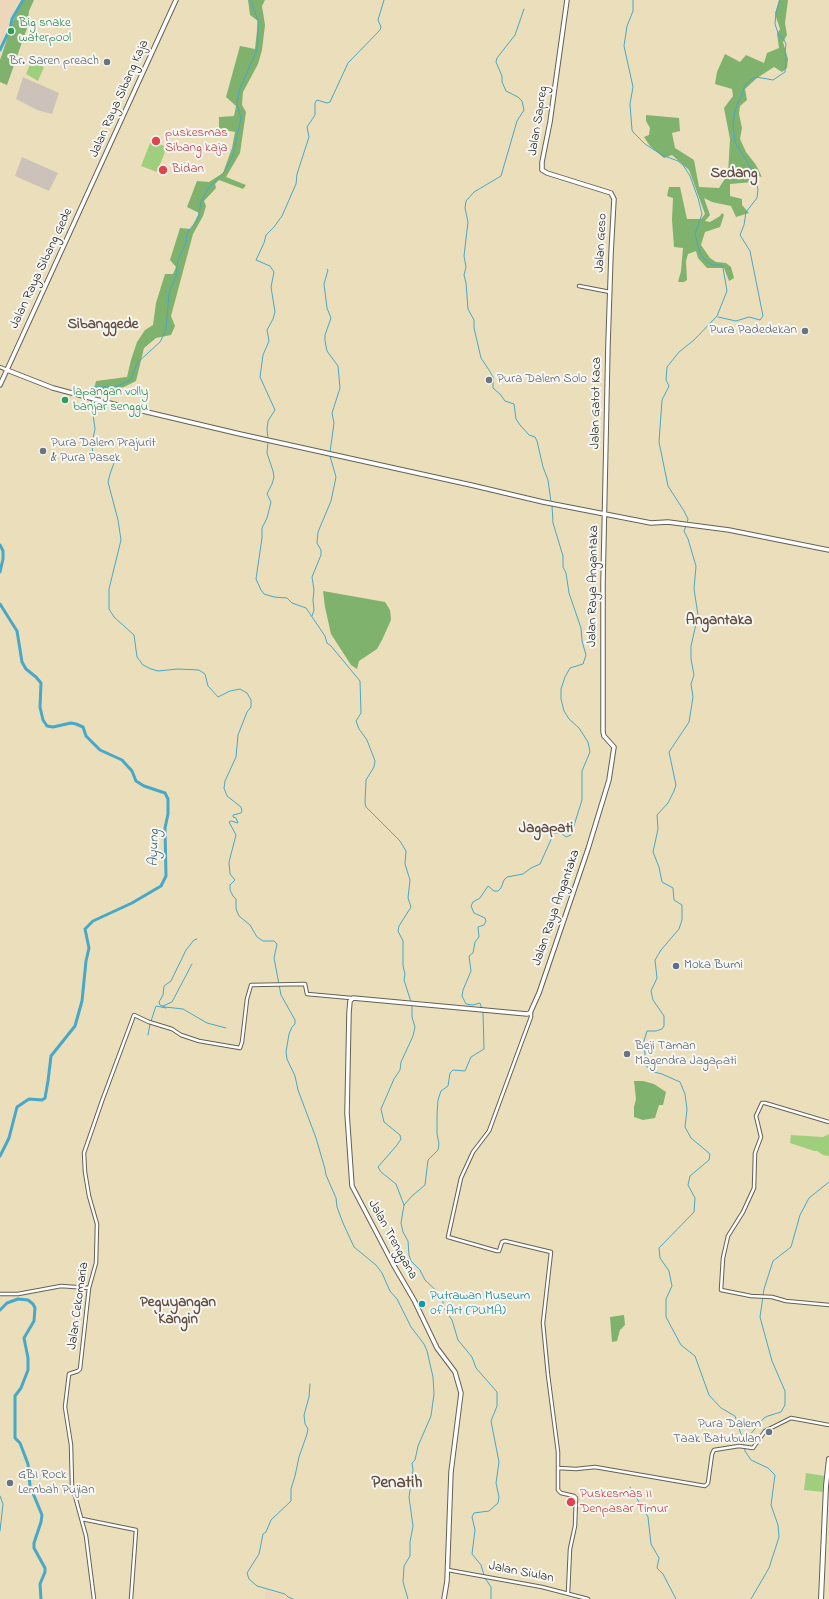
<!DOCTYPE html>
<html>
<head>
<meta charset="utf-8">
<style>
  body { margin:0 }
  canvas { display:block; background:#ebdebb }
</style>
</head>
<body>
<canvas width="829" height="1599"></canvas>
<script>
const ctx = document.querySelector('canvas').getContext('2d');
ctx.lineJoin = 'round';
function fillPath(path, color) { ctx.fillStyle = color; ctx.fill(path, 'evenodd'); }
const toPath = rows => new Path2D(rows.map(r => 'M' + r).join(''));
function trace(path, color, width, dash) { ctx.strokeStyle = color; ctx.lineWidth = width; ctx.lineCap = dash ? 'butt' : 'round'; ctx.setLineDash(dash || []); ctx.stroke(path); }
function write(font, color, halo, rows, align = 'center') {
  ctx.font = font + ' "Indie Flower",sans-serif'; ctx.lineWidth = 4; ctx.setLineDash([]); ctx.textBaseline = 'middle'; ctx.strokeStyle = halo; ctx.fillStyle = color; for (const [text, x, y, turn = 0] of rows) {
    ctx.save(); ctx.translate(x, y); ctx.rotate((+turn || 0) * Math.PI / 180); ctx.textAlign = isNaN(turn) ? turn : align; if (halo) ctx.strokeText(text, 0, 0); ctx.fillText(text, 0, 0); ctx.restore();
  }
}
const built = toPath([
  [0,0,22,0,16,5,7,35,0,47],
  [265,1589,275,1593,284,1594,285,1599,265,1599]
]);
const industrial = toPath([
  [23,77,59,93,52,114,37,110,16,99],
  [22,157,58,173,49,191,15,176]
]);
const green = toPath([
  [31,62,44,67,38,81,26,74],
  [151,141,167,147,157,172,141,166],
  [829,1134,829,1156,823,1155,817,1151,814,1151,790,1143,791,1135,823,1137],
  [806,1473,825,1476,824,1492,804,1490]
]);
const forest = toPath([
  [23,0,34,0,29,11,27,28,7,85,0,82,0,60,13,21],
  [248,0,265,0,262,6,265,25,262,50,258,64,243,92,242,105,246,112,240,153,226,177,246,185,243,189,219,180,215,184,216,188,204,201,206,206,203,216,193,234,171,316,175,326,171,335,156,338,144,348,136,381,124,387,108,391,94,389,96,381,127,377,131,360,137,342,145,330,153,325,156,303,165,274,173,274,176,267,170,260,180,228,191,229,199,213,187,207,197,181,209,182,223,173,232,148,235,132,219,129,219,117,234,116,236,106,226,97,240,46,255,49,258,21,250,15],
  [779,0,788,0,785,23,787,35,783,42,788,59,787,68,782,72,774,67,757,78,745,89,747,100,740,106,739,114,742,128,740,139,746,152,756,165,762,177,751,174,753,182,730,184,730,196,742,199,742,205,749,213,736,217,731,206,712,202,704,198,710,215,705,221,710,222,720,216,722,213,724,215,720,227,705,232,701,245,710,258,716,262,726,263,731,267,734,278,729,281,724,268,707,268,698,258,696,251,688,254,686,261,687,280,684,282,678,282,681,271,683,248,674,247,672,220,673,198,667,196,669,187,680,187,687,219,701,219,705,214,689,170,672,155,664,158,650,146,644,137,649,135,650,128,646,121,646,115,679,118,680,131,672,133,675,148,694,160,699,187,719,188,728,174,730,139,724,108,733,96,732,89,715,84,717,72,725,54,740,62,746,55,764,63,767,53,779,48,777,34,780,29,775,14],
  [323,591,385,602,390,610,391,620,382,640,377,649,359,661,357,669,351,665,331,634,325,607],
  [634,1081,643,1081,654,1084,666,1092,663,1105,659,1105,655,1118,643,1120,634,1117,634,1107,636,1099],
  [624,1315,625,1325,620,1330,617,1341,612,1342,610,1317]
]);
const stream = toPath([
  [633,0,633,11,627,26,624,46,633,87,630,104,632,130,633,132,645,144,662,155,678,161,683,165,690,176,698,198,702,214,695,234,700,253,706,261,712,265,721,265,723,268,727,291,717,316,694,340,679,352,667,367,666,380,669,386,662,400,659,442,668,486,684,511,688,519,687,523],
  [524,9,515,35,497,58,496,62,502,76,502,82,506,91,518,97,522,101,524,110,517,121,501,176,474,192,466,201,465,208,468,222,464,256,466,267,464,275,466,283,468,309,474,320,474,328,481,358,489,370,493,377,493,388,500,394,505,401,514,404,516,419,520,425,529,435,535,437,537,441,543,467,548,480,551,502],
  [327,269,328,270,324,284,327,308,331,318,325,335,325,341,327,351,338,366,340,388,332,413,334,423,330,452],
  [718,317,736,321,749,317,760,320,763,316,750,251,740,235,744,225,746,212,757,198,758,189,752,170,735,142,733,123,735,111,738,102,742,95,744,87,750,80,756,77,773,80,785,72,786,57,785,53,786,44,783,38,779,36,775,24,776,12,780,0],
  [91,396,92,387,115,387,131,380,137,363,160,342,166,330,169,293,176,276,178,260,186,243,187,233,198,219,201,202,207,190,225,171,233,155,241,118,237,105,239,91,256,52,258,41,258,20,250,0],
  [91,399,95,429,92,443,93,456,111,460,114,463,110,474,108,482,118,520,121,540,109,589,109,609,114,617,134,635,137,657,143,665,151,669,158,671,178,669,199,670,205,674,208,686,218,697,230,691,240,689,247,693,251,700,251,707,247,712,238,735,236,757,225,781,224,788,227,796,241,807,242,811,241,813,233,815,233,817,236,818,238,823,231,821,229,822,236,835,229,862,230,874,235,880,230,885,230,890,233,896,236,899,236,909,239,916,250,925,257,937,263,941,274,941,277,944,274,958,281,995,295,1020,295,1024,292,1027,289,1034,286,1052,287,1059,295,1076,298,1090,316,1138,325,1169,326,1175,336,1198,337,1207,343,1223,354,1247,376,1265,382,1273,390,1291,397,1299,411,1327,424,1344,427,1351,433,1377,434,1394,431,1416,418,1446,415,1460,412,1463,413,1470,409,1497,413,1526,410,1542,410,1556,404,1566,403,1582,408,1599],
  [268,439,267,429,268,421,275,410,260,377,263,355,269,341,267,330,273,319,275,312,271,287,274,272,270,266,256,260,264,243,266,235,274,227,282,216,296,184,297,174,309,137,307,127,315,115,315,103,317,100,327,103,330,102,348,63,380,30,381,27,378,20,384,0],
  [268,442,267,453,273,471,274,477,272,484,267,494,271,502,267,518,262,528,262,538,256,579,261,590,264,594,274,597,287,598,292,603,306,608,325,636,327,643,331,646,360,681,361,713,356,721,359,729,367,740,375,761,374,767,366,780,365,803,366,807,400,841,406,851,405,864,410,880,408,898,411,907,399,926,398,931,403,941,403,966,405,974,404,980,411,1002],
  [686,526,684,531,688,539,696,566,694,589,698,615,691,646,691,659,694,675,691,684,693,697,689,722,669,752,676,785,674,791,668,803,657,815,658,829,653,852,659,867,662,882,673,888,674,900,682,905,682,920,679,929,661,950,655,960,657,978,651,991,653,1000,664,1016,664,1026,662,1029,656,1031,647,1031,644,1041,646,1066,654,1072,662,1074,680,1082,685,1094,687,1109,685,1127,691,1138,710,1154,709,1160,690,1176,688,1185,695,1198,694,1212,659,1248,660,1258,669,1271,672,1286,666,1299,666,1317,681,1345,695,1356,709,1395,721,1408,735,1416,743,1440,745,1451,751,1460,768,1468,775,1475,771,1505,778,1525,779,1537,769,1568,751,1599],
  [312,616,314,610,313,600,314,590,312,577,321,555,321,550,317,543,318,532,331,501,336,477,330,456],
  [197,939,194,940,186,950,171,981,164,986,163,995,159,1002,160,1005,165,1007,183,1009,207,1023,226,1028],
  [163,1006,172,1002,192,964],
  [482,1009,480,1003,473,1005,466,1004,462,996,463,990,471,971,469,956,473,953,475,942,479,937,478,927,484,925,486,921,485,918,474,913,471,906,473,902,480,898,488,886,494,891,498,891,501,888,504,880,507,877,523,874,531,868,540,864,554,833,561,833,566,837,571,835,582,800,582,771,590,752,588,742,579,728,569,719,564,711,561,699,561,689,565,677,570,668,583,664,586,655,582,641,581,628,569,593,566,573,563,567,563,556,553,523,552,505],
  [483,1012,484,1049,471,1057,465,1071,453,1070,450,1073,448,1086,441,1091,438,1100,437,1115,437,1134,439,1144,438,1150,428,1160,425,1185,412,1196,404,1205,401,1223,403,1232,408,1241,409,1255,411,1261,420,1270,425,1280,443,1297,443,1307,452,1320,458,1340,472,1357,476,1368,497,1392,497,1406,491,1421,499,1462,496,1483,499,1497,498,1503,489,1511,474,1513,472,1517,475,1530,472,1554,481,1565,484,1575],
  [151,1021,156,1006,166,1008],
  [148,1035,150,1024],
  [404,1205,396,1184,381,1172,378,1167,397,1145,401,1139,400,1135,384,1122,381,1109,394,1079,400,1070,401,1062,413,1036,415,1027,412,1017,412,1005],
  [743,1440,749,1436,764,1418,768,1416,781,1412,785,1405,785,1391,772,1361,760,1317,764,1289,773,1261,791,1247,800,1215,809,1198,829,1182],
  [630,1487,648,1517,651,1544,659,1558,657,1568,663,1574,676,1599],
  [0,1496,3,1504,0,1531],
  [485,1578,491,1587,491,1599],
  [293,1599,288,1597,285,1594,257,1586,249,1579,247,1573,259,1554,263,1534,266,1532,271,1520,291,1501,291,1489,295,1476,299,1457,307,1434,308,1429,305,1424,304,1415,309,1397,310,1384]
]);
const river = toPath([
  [0,50,10,29,12,19,23,0],
  [0,545,3,551,3,559,0,572],
  [0,604,17,631,22,662,26,669,36,677,41,683,40,707,43,720,47,726,53,727,71,723,76,724,83,727,86,736,100,750,122,760,132,771,136,781,144,786,165,793,168,799,168,814,165,828,166,876,161,886,132,903,93,921,85,929,89,948,86,961,82,1001,75,1026,51,1056,48,1081,45,1098,42,1100,29,1099,17,1107,9,1138,0,1156],
  [0,1310,7,1303,18,1299,28,1300,33,1304,35,1308,34,1321,24,1338,28,1358,28,1370,21,1388,15,1396,15,1438,20,1443,28,1464,30,1486,42,1515,41,1522,34,1543,34,1548,45,1568,45,1572,40,1584,41,1599]
]);
const minor = toPath([
  [579,286,610,292],
  [0,367,7,370],
  [531,1012,531,1017,521,1044,489,1131,473,1152,461,1178,448,1237,497,1251,499,1251,502,1242,505,1241,551,1252,543,1323,548,1375,558,1452,558,1490,561,1493,574,1496,576,1498,575,1526,570,1549,568,1593],
  [829,1122,765,1103,762,1103,756,1116,761,1137,755,1153,754,1188,743,1212,728,1236,723,1258,721,1290,751,1296,772,1297,786,1301,829,1305],
  [0,1294,18,1294,61,1286,89,1288],
  [559,1468,576,1469,595,1467,705,1486,708,1483,712,1454,714,1450,739,1446,753,1448,765,1431,791,1418,829,1425],
  [82,1519,136,1530,131,1599],
  [448,1570,542,1587,588,1599],
  [94,1599,86,1536,72,1485,71,1445,65,1407,69,1374,78,1371,80,1369,89,1288,96,1263,97,1224,89,1196,85,1172,84,1153,102,1101,134,1015,149,1022,172,1029,181,1035,199,1041,240,1048,242,1042,247,999,251,985,305,984,307,994,351,998]
]);
const major = toPath([
  [7,370,53,388,113,404,240,434,471,485,543,502,651,523,668,522,729,530,829,550],
  [0,385,176,0],
  [444,1599,447,1581,451,1472,461,1393,455,1372,437,1348,414,1300,393,1264,352,1186,347,1113,349,1013,350,1001,353,998,527,1014,530,1013,539,993,588,849,609,780,614,747,604,736,603,732,603,583,608,344,611,254,614,199,611,193,547,173,542,170,542,162,550,122,567,0]
]);
const highway = toPath([
  [821,1599,826,1486,829,1459]
]);
const markers = [
  [11,31,4,"#2e9e5b"],
  [107,62,4,"#6b7280"],
  [156,141,5,"#e0444e"],
  [163,170,5,"#e0444e"],
  [805,331,4,"#6b7280"],
  [489,380,4,"#6b7280"],
  [65,400,4,"#2e9e5b"],
  [43,451,4,"#6b7280"],
  [676,966,4,"#5c6f8a"],
  [627,1054,4,"#6b7280"],
  [422,1304,4,"#0f9aa8"],
  [769,1432,4,"#6b7280"],
  [10,1483,4,"#6b7280"],
  [571,1502,5,"#e0444e"]
];
const leisureNames = [
  ["Big snake",19,24],
  ["waterpool",19,39],
  ["lapangan volly",73,393],
  ["banjar senggu",73,408]
];
const worshipNames = [
  ["Br. Saren preach",99,62,"right"],
  ["Pura Padedekan",797,331,"right"],
  ["Pura Dalem Solo",497,380],
  ["Pura Dalem Prajurit",51,444],
  ["& Pura Pasek",51,459],
  ["Beji Taman",635,1047],
  ["Magendra Jagapati",635,1062],
  ["Pura Dalem",761,1425,"right"],
  ["Taak Batubulan",761,1440,"right"],
  ["GBI Rock",18,1476],
  ["Lembah Pujian",18,1491]
];
const streetNames = [
  ["Jalan Raya Sibang Kaja",120,99,-66],
  ["Jalan Sapreg",539,121,-81],
  ["Jalan Geso",602,243,-87],
  ["Jalan Raya Sibang Gede",42,269,-65],
  ["Jalan Gatot Kaca",597,403,-89],
  ["Jalan Raya Angantaka",594,586,-89],
  ["Jalan Raya Angantaka",557,908,-71],
  ["Jalan Trenggana",392,1240,61],
  ["Jalan Cekomaria",79,1306,-82],
  ["Jalan Siulan",521,1573,11]
];
const healthNames = [
  ["puskesmas",165,134],
  ["Sibang kaja",165,149],
  ["Bidan",172,170],
  ["Puskesmas II",580,1495],
  ["Denpasar Timur",580,1510]
];
const serviceNames = [
  ["Moka Bumi",684,966]
];
const cultureNames = [
  ["Putrawan Museum",430,1297],
  ["of Art (PUMA)",430,1312]
];
const waterNames = [
  ["Ayung",155,848,-88]
];
const quarterNames = [
  ["Sedang",734,175],
  ["Sibanggede",103,326],
  ["Angantaka",719,622],
  ["Jagapati",546,830],
  ["Peguyangan",178,1304],
  ["Kangin",178,1321]
];
const districtNames = [
  ["Penatih",397,1484]
];
fillPath(built, '#edd7bb');
fillPath(industrial, '#ccc2b9');
fillPath(green, '#9fcf7d');
fillPath(forest, '#7fb26c');
trace(stream, '#47a8c7', 1);
trace(river, '#47a8c7', 3);
trace(minor, '#646054', 4.5);
trace(major, '#646054', 5.5);
trace(highway, '#646054', 6);
trace(minor, '#fff', 2.5);
trace(major, '#fff', 3.5);
trace(highway, '#fff', 4);
for (const [x, y, r, color] of markers) { const dot = new Path2D(); dot.arc(x, y, r, 0, 2 * Math.PI); ctx.fillStyle = color; ctx.fill(dot); trace(dot, '#f6f6f2', 1.5); }
write('13px', '#27864d', '#f6f6f2', leisureNames, 'left');
write('13px', '#5b616d', '#f6f6f2', worshipNames, 'left');
write('13px', '#1c1c1c', '#f6f6f2', streetNames);
write('13px', '#be3a42', '#f6f6f2', healthNames, 'left');
write('13px', '#4e5e75', '#f6f6f2', serviceNames, 'left');
write('13px', '#0d838f', '#f6f6f2', cultureNames, 'left');
write('italic 14px', '#2f5b69', '#f6f6f2', waterNames);
write('bold 15px', '#644d41', '#f6f6f2', quarterNames);
write('bold 17px', '#644d41', '#f6f6f2', districtNames);
</script>
</body>
</html>
